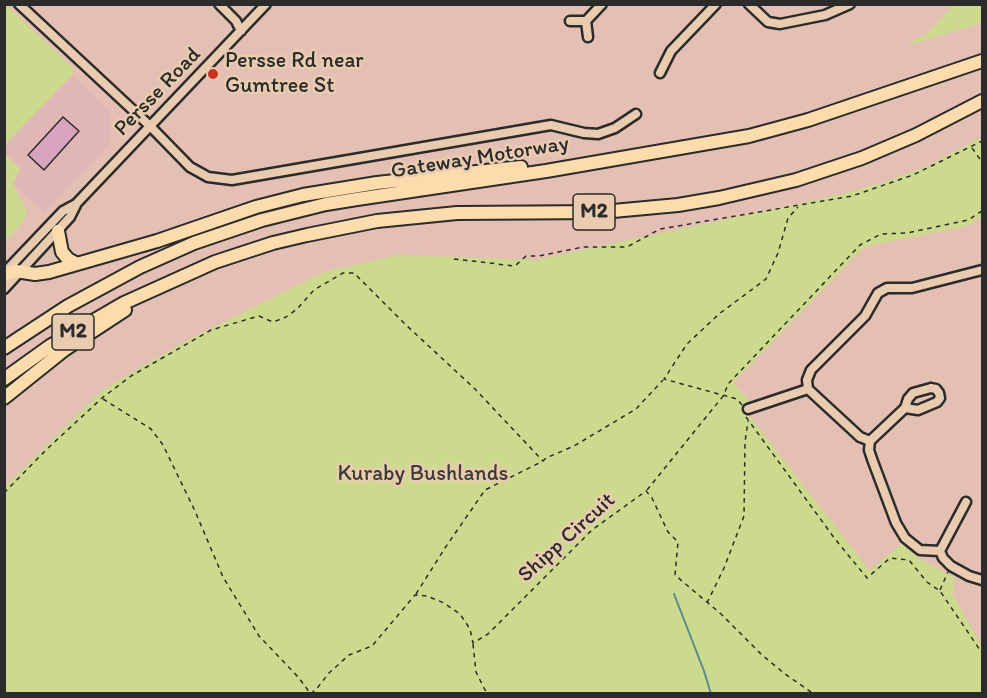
<!DOCTYPE html>
<html>
<head>
<meta charset="utf-8">
<style>
  body { margin:0 }
  #map { position:relative; width:987px; height:698px; overflow:hidden; background:#e4bfb3; font-family:Itim,sans-serif }
  canvas { display:block }
  .frame { position:absolute; inset:0; border:6px solid #2b2b2b; pointer-events:none }
</style>
</head>
<body>
<div id="map">
<canvas width="987" height="698"></canvas>
<div class="frame"></div>
</div>
<script>
const ctx = document.querySelector('canvas').getContext('2d');
ctx.lineJoin = 'round';
function fillPath(path, color) { ctx.fillStyle = color; ctx.fill(path, 'evenodd'); }
const toPath = rows => new Path2D(rows.map(r => 'M' + r).join(''));
function trace(path, color, width, dash) { ctx.strokeStyle = color; ctx.lineWidth = width; ctx.lineCap = dash ? 'butt' : 'round'; ctx.setLineDash(dash || []); ctx.stroke(path); }
function write(font, color, halo, rows, align = 'center') {
  ctx.font = font + ' Itim,sans-serif'; ctx.lineWidth = 5; ctx.setLineDash([]); ctx.textBaseline = 'middle'; ctx.strokeStyle = halo; ctx.fillStyle = color; for (const [text, x, y, turn = 0] of rows) {
    ctx.save(); ctx.translate(x, y); ctx.rotate((+turn || 0) * Math.PI / 180); ctx.textAlign = isNaN(turn) ? turn : align; if (halo) ctx.strokeText(text, 0, 0); ctx.fillText(text, 0, 0); ctx.restore();
  }
}
const built = toPath([
  [72,75,110,112,109,145,44,213,10,180,20,169,5,154,4,145]
]);
const green = toPath([
  [5,4,74,69,72,75,5,145],
  [954,4,965,5,968,7,970,5,982,5,982,23,909,45,914,40,926,35],
  [982,137,982,217,967,226,864,247,733,383,748,399,745,410,870,571,901,544,922,560,954,577,953,595,982,647,982,693,5,694,5,487,103,390,184,342,324,272,399,255,536,260,839,195,891,180,930,165],
  [5,154,20,169,13,185,26,209,25,219,5,242]
]);
const stream = toPath([
  [674,594,704,671,711,694]
]);
const building = toPath([
  [63,117,79,131,44,170,28,155,63,117]
]);
const path = toPath([
  [972,148,982,162],
  [454,259,515,266,526,256,539,256,583,247,627,247,660,229,852,196,913,175,982,141],
  [103,399,151,429,163,445,195,511,223,577,259,636,299,678,310,693],
  [742,405,737,399,664,379,687,344,719,314,766,279,778,253,788,218,798,207],
  [746,417,835,539,867,578,890,558,909,560,927,582,940,591,982,653],
  [647,490,724,395,728,384,860,245,881,234,907,233,968,220,982,211],
  [4,493,47,449,102,398,131,376,211,330,259,316,273,322,286,317,297,309,314,290,343,273,354,273,406,325,474,388,543,461],
  [940,590,948,572],
  [416,594,445,548,485,490,543,461,546,458,574,446,636,409,663,380],
  [707,603,724,568,744,516,745,442,748,421],
  [473,644,476,672,485,690,492,694],
  [311,694,318,687,329,673,349,655,372,646,415,595,427,596,444,603,460,614,470,629,473,643,488,634,592,530,646,491,652,498,668,532,678,542,675,575,721,614,762,655,785,674,814,694]
]);
const minor = toPath([
  [19,4,150,126,190,167,208,177,232,180,551,125,584,133,598,134,615,128,636,114],
  [219,4,236,21,241,31],
  [749,4,768,22,780,24,825,15,850,4],
  [570,21,586,21,588,37],
  [586,21,602,4],
  [660,73,671,51,716,4],
  [982,270,912,288,887,288,878,293,865,316,811,370,807,380,808,389,860,437,870,441,869,450,872,459,896,523,905,538,920,550,940,551,943,558,951,566,969,576,982,580],
  [4,273,63,211,76,204,266,4],
  [4,289,70,217,76,205],
  [931,388,936,389,939,393,940,398,937,402,918,410,905,408,908,399,913,393,931,388],
  [748,409,808,389],
  [870,441,905,408],
  [940,551,966,502]
]);
const highway = toPath([
  [58,231,62,252,68,259,77,264],
  [4,275,16,271,35,274,49,272,157,241,256,207,303,195,377,183,521,167],
  [4,348,68,306,140,267,194,243,262,220,326,204,357,199,546,171,749,136,808,120,982,61],
  [4,379,50,346,124,303,215,262,273,243,307,235,377,221,457,213,602,212,678,205,719,198,796,180,862,158,916,135,982,101],
  [4,398,64,350,125,310]
]);
const markers = [
  [213,74,6,"#c8321e"]
];
const shields = [
  [594,212,42],
  [73,332,42]
];
const shieldNames = [
  ["M2",594,212],
  ["M2",73,332]
];
const poiNames = [
  ["Persse Rd near",225,61],
  ["Gumtree St",225,86]
];
const streetNames = [
  ["Persse Road",158,92,-46],
  ["Gateway Motorway",480,158,-9],
  ["Shipp Circuit",567,538,-42]
];
const parkNames = [
  ["Kuraby Bushlands",423,474]
];
fillPath(built, '#e0b7b6');
fillPath(green, '#ccda8d');
trace(stream, '#59898f', 2);
fillPath(building, '#d7a3bd');
trace(building, '#2b2b2b', 1.5);
trace(minor, '#2b2b2b', 13);
trace(highway, '#2b2b2b', 16);
trace(path, '#2b2b2b', 1.5, [4.5, 4.5]);
trace(minor, '#e9cbaf', 8);
trace(highway, '#fcdcac', 12);
for (const [x, y, r, color] of markers) { const dot = new Path2D(); dot.arc(x, y, r, 0, 2 * Math.PI); ctx.fillStyle = color; ctx.fill(dot); trace(dot, '#e9cbaf', 2); }
for (const [x, y, w] of shields) { const box = new Path2D(); box.roundRect(x - w / 2, y - 18, w, 36, 4.5); ctx.fillStyle = '#e9cbaf'; ctx.fill(box); trace(box, '#2b2b2b', 1.5); }
write('bold 21px', '#2b2b2b', null, shieldNames);
write('22px', '#2b2b2b', '#e9cbaf', poiNames, 'left');
write('22px', '#2b2b2b', '#e9cbaf', streetNames);
write('22px', '#3b3c35', '#e9cbaf', parkNames);
</script>
</body>
</html>
